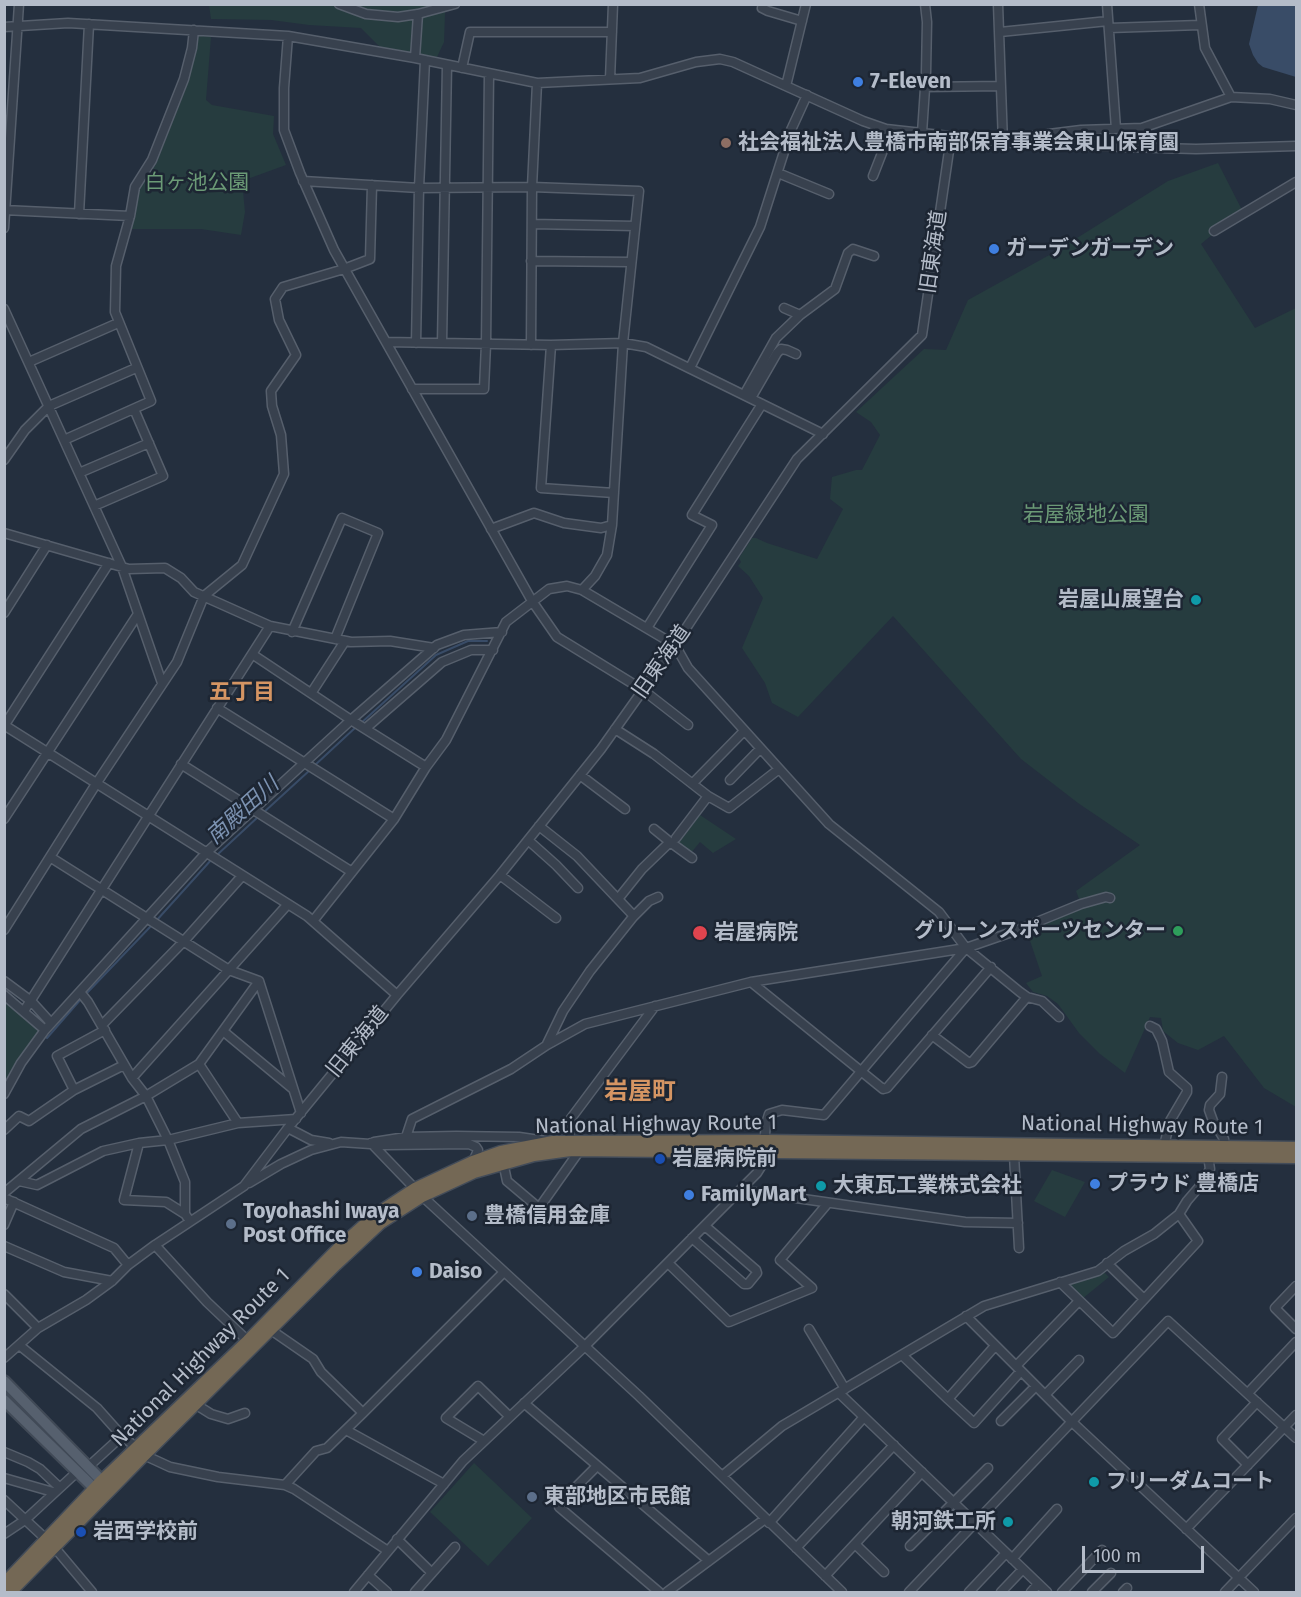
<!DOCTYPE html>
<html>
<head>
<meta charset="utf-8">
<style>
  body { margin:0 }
  #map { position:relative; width:1301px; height:1597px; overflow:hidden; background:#242f3e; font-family:"Fira Sans",sans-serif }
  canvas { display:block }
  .frame { position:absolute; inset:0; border:6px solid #b4bcc9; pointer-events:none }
  .scale { position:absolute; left:1082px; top:1546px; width:122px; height:27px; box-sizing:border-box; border:3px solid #b4bcc9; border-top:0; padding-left:8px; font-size:18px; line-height:21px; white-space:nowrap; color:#b4bcc9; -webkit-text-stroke:4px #1d2633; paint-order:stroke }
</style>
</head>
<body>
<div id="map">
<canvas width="1301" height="1597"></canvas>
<div class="frame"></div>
<div class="scale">100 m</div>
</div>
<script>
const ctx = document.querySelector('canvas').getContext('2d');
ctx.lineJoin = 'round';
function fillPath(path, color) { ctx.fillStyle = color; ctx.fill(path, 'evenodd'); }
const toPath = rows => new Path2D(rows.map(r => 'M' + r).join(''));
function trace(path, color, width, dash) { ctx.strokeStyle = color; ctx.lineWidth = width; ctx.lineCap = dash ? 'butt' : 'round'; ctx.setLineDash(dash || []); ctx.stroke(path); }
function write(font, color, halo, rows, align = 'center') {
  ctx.font = font + ' "Fira Sans","Noto Sans JP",sans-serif'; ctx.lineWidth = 5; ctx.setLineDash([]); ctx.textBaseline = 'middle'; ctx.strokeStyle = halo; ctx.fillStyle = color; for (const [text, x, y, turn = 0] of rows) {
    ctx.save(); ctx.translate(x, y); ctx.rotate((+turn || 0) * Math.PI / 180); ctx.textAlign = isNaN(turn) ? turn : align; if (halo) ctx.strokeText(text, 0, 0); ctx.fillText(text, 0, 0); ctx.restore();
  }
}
const green = toPath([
  [209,5,461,5,445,12,444,42,437,57,382,49,361,28,309,25,271,20,211,19],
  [198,35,211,37,206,100,212,105,274,116,273,134,286,165,242,181,245,212,241,235,201,229,131,229,139,188,156,164,186,88],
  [1218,163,1242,210,1201,244,1255,328,1296,308,1296,1107,1264,1088,1224,1036,1198,1050,1178,1043,1163,1031,1161,1018,1150,1017,1125,1073,1100,1054,1079,1033,1058,1004,1047,996,1033,992,1026,983,1042,976,1026,929,1081,904,1076,891,1140,845,1078,803,1021,759,893,616,798,717,772,703,765,683,742,648,763,598,749,576,738,566,741,562,739,558,752,538,756,538,767,543,817,559,843,509,830,499,832,477,856,470,862,470,880,435,871,422,856,412,924,349,946,350,968,300,1053,253,1168,181],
  [700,815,736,839,713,853,700,842,690,854,677,845],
  [5,1001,43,1033,5,1086],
  [1052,1170,1085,1182,1065,1217,1034,1201],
  [1103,1271,1109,1277,1082,1299,1064,1284],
  [474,1463,532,1518,488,1566,430,1512]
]);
const water = toPath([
  [1258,5,1296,5,1296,77,1263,67,1258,63,1253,55,1249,44]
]);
const stream = toPath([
  [360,724,436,655,468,641,487,641],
  [314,766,356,727],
  [263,813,310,770],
  [217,855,259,816],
  [156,921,212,859],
  [85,995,152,925],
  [45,1036,47,1038,81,999]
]);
const minor = toPath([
  [339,4,366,14,398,17,418,14,455,4],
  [763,4,762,8,768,11,802,21],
  [998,4,1003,143],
  [1107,4,1116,129],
  [1199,4,1205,48,1231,97],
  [4,27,68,23,288,36,415,58,537,83,640,78,696,62,720,59,733,62,863,121,886,129,1021,144,1196,149,1296,146],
  [1109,28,1200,25],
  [1000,32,1108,21],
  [288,36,284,88,284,130,300,173,334,250,532,601,557,637,643,690,688,725],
  [415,58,418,14],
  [462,68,470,32,612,32],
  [610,79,613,4],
  [786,86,806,4],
  [925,87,1001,86],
  [922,133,926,73,927,22,925,4],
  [1021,144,1025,137,1081,130,1142,128,1231,97,1270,99,1296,105],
  [778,173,829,194],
  [873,176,891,130],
  [303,181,419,188,532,187,639,191,623,343,612,525,601,528,564,523,534,513,491,529],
  [4,210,130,216],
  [79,214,89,24],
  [532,224,635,226],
  [4,228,19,4],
  [1214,231,1296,182],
  [531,261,631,262],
  [784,308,800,315],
  [4,309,122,567,162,683],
  [386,342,551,345,623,343,646,347,823,434],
  [416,343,419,188,425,60],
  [442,343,447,65],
  [531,345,532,187,537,83],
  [551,345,541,488,614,493],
  [29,362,118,323],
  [690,368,760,227,791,130,807,95],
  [412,389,484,389,486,344,489,74],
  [744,395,776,338,800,315,835,289,848,253,853,249,874,256],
  [751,398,777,353,781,349,787,350,796,354],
  [64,440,151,401,115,312,116,266,130,216,135,187,152,160,184,79,192,48,194,30],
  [4,460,25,430,49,406,136,368],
  [79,473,149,443],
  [94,506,163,476,134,409],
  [4,533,129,569,165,568,181,578,194,592,270,626,351,642,390,641,434,648],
  [582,590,595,576,607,555,612,525],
  [4,613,47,545],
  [647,628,712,525,692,515,762,404],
  [292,632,342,518,378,533,335,639],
  [252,654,351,720,426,767],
  [312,692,345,641],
  [217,708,394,819],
  [4,725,307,916,397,995],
  [4,726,109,563],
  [366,728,442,662,471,650,493,650],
  [615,729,654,754,708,796,676,838],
  [181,764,352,872],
  [580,775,625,809],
  [730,780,760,749],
  [693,783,744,731],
  [708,796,729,808,779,769],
  [4,819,138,614],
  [539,826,577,856,632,914,633,917,590,971,563,1011,547,1044],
  [528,840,556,865,578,888],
  [670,842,692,858],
  [50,857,229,970,259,981,301,1113],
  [500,875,556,918],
  [618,899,642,869,670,842,654,829],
  [633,917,649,901,658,897],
  [313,921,394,819,426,767,446,740,506,622,549,589,567,586,582,590,675,645,688,668,829,824,939,912,966,948,1020,992,1027,997,1042,1001,1059,1017],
  [4,930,96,784,177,662,204,596,242,565,284,474,281,435,272,406,271,391,296,355,279,320,275,299,283,287,344,269,370,259,372,185],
  [4,981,31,1001,51,1023],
  [751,982,883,1089,887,1088,991,967],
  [80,992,88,1002,132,1078,146,1096,168,1140,185,1182,185,1214,190,1221],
  [4,995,45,1030],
  [24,1011,270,626],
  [102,1025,184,941,242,876],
  [1150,1026,1156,1029,1162,1041,1169,1072,1187,1088,1187,1092,1170,1121,1164,1146],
  [223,1031,293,1089],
  [932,1035,969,1063,972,1062,1027,997],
  [199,1064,259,981],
  [1222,1077,1220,1094,1210,1105,1209,1110,1213,1121,1224,1139,1225,1147],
  [132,1078,288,904],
  [74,1090,57,1056,105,1030],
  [4,1094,21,1063,45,1030,207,852,351,720,437,645,464,635,502,632],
  [288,1128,311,1140,329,1143],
  [4,1130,19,1116,29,1121,74,1090,124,1065],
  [406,1137,412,1119,511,1069,547,1045,585,1024,751,982,966,948,1015,931,1081,904,1106,897,1110,898],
  [374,1142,406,1137,456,1136,519,1137,546,1141],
  [570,1142,569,1121,655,1006],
  [139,1143,124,1200,166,1202,185,1214],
  [371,1143,422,1196,639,1396,842,1592],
  [1014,1155,1019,1248],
  [503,1162,507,1181,539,1208,580,1150],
  [19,1181,37,1185,103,1151,139,1143,168,1140,238,1123,296,1119],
  [249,1183,281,1164,311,1150,341,1142,385,1145,469,1144,476,1147,478,1150,473,1162],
  [740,1190,965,1222,1018,1223],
  [4,1193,81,1129,146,1096,199,1064,238,1123],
  [4,1198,114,1248,128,1265],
  [4,1225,14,1202],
  [692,1238,744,1284,748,1284,757,1273,756,1270,705,1226],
  [155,1245,207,1302,248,1341],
  [4,1246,64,1272,112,1281],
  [668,1263,729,1322,812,1288,780,1260,828,1203],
  [1107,1263,1144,1299],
  [1060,1282,1113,1333,1198,1241,1179,1214],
  [1296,1286,1275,1308,1296,1329],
  [4,1294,38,1328],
  [966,1316,1071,1421,1254,1592],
  [809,1329,845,1389],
  [271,1330,313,1359,321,1372,363,1413],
  [19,1345,97,1408,122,1436,137,1448],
  [902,1355,948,1399,995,1346],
  [4,1358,38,1328,86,1300,112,1281,128,1265,155,1245,244,1186,288,1128,397,995,500,875,601,749,675,645,797,459,922,335,951,137],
  [1016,1366,1079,1301],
  [839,1393,1047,1592],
  [1248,1393,1296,1342],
  [1045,1395,1079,1360],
  [948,1399,974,1423,1021,1371],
  [524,1403,709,1561],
  [195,1404,211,1414,228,1419,245,1413],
  [1001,1421,1036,1386],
  [346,1430,444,1484],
  [484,1441,446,1418,478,1386,509,1416],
  [4,1452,28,1462,40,1469,59,1487],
  [144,1455,170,1467,218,1477,285,1485,294,1489,388,1551],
  [1248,1465,1222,1439,1257,1402],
  [597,1466,559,1504,559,1507,659,1592],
  [88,1467,122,1436],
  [722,1476,782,1426,984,1306,1098,1271,1124,1251,1154,1234,1179,1214,1187,1201,1199,1187,1210,1169,1208,1156],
  [4,1478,53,1492],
  [285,1485,316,1451,327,1448,363,1413,503,1273],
  [4,1500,47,1540],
  [769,1523,864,1417],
  [1186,1529,1296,1415],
  [4,1534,25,1520,77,1472],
  [397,1539,432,1573],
  [855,1544,884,1572],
  [910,1546,988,1468],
  [55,1548,92,1592],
  [796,1548,894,1445],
  [1012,1559,1057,1509],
  [368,1575,387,1592],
  [825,1576,922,1472],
  [354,1592,463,1461,584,1347,757,1173,762,1165,766,1124,769,1114,782,1110,824,1115,966,948],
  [415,1592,455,1547],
  [667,1592,765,1519],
  [909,1592,1168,1321,1296,1438],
  [969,1592,1006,1553],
  [1001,1592,1023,1569],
  [1031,1592,1038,1584],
  [1062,1592,1102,1550],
  [1092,1592,1111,1573],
  [1123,1592,1127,1588],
  [1225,1592,1296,1518]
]);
const major = toPath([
  [4,1381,102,1481,105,1487],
  [4,1400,95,1489,101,1491]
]);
const highway = toPath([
  [4,1584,102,1481,248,1341,342,1245,377,1214,415,1189,473,1162,501,1152,553,1142,570,1142,765,1141,1296,1148],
  [10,1592,144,1455,336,1264,380,1223,422,1196,474,1172,534,1155,570,1150,1296,1157]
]);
const markers = [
  [858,82,6,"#3f7fe0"],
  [726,143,6,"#8d6e63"],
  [994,249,6,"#3f7fe0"],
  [1196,600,6,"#0f9aa8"],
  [1178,931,6,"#2e9e5b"],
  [700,933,8,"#e0444e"],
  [660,1159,6,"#1a4fb4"],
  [1095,1184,6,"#3f7fe0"],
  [821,1186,6,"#0f9aa8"],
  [689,1195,6,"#3f7fe0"],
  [472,1216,6,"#5c6f8a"],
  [231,1224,6,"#5c6f8a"],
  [417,1272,6,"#3f7fe0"],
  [1094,1482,6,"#0f9aa8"],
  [532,1497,6,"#5c6f8a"],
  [1008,1522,6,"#0f9aa8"],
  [81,1532,6,"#1a4fb4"]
];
const poiNames = [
  ["7-Eleven",870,82],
  ["社会福祉法人豊橋市南部保育事業会東山保育園",738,143],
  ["ガーデンガーデン",1006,249],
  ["岩屋山展望台",1184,600,"right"],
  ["グリーンスポーツセンター",1166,931,"right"],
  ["岩屋病院",714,933],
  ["岩屋病院前",672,1159],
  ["プラウド 豊橋店",1107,1184],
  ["大東瓦工業株式会社",833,1186],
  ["FamilyMart",701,1195],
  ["Toyohashi Iwaya",243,1212],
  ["Post Office",243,1236],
  ["豊橋信用金庫",484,1216],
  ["Daiso",429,1272],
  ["フリーダムコート",1106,1482],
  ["東部地区市民館",544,1497],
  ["朝河鉄工所",996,1522,"right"],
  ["岩西学校前",93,1532]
];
const parkNames = [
  ["白ヶ池公園",197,183],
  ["岩屋緑地公園",1086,515]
];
const streetNames = [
  ["旧東海道",934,252,-82],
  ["旧東海道",662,662,-55],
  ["旧東海道",358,1042,-51],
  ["National Highway Route 1",656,1125,-1],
  ["National Highway Route 1",1142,1126,1],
  ["National Highway Route 1",201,1358,-45]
];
const neighbourhoodNames = [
  ["五丁目",242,693]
];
const waterNames = [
  ["南殿田川",243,811,-42]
];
const quarterNames = [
  ["岩屋町",640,1092]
];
fillPath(green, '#263c3f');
fillPath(water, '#394c67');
trace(stream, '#394c67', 2);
trace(minor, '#565f6c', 11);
trace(major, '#414a57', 14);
trace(highway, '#434c59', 15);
trace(minor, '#38414e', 8);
trace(major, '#56606e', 10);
trace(highway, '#746855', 12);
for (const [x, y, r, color] of markers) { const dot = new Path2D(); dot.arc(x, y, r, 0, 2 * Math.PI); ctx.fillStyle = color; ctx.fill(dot); trace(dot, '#1d2633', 2); }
write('bold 21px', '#b4bcc9', '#1d2633', poiNames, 'left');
write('21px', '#6b9a76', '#1d2633', parkNames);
write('21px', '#b4bcc9', '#1d2633', streetNames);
write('bold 22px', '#d59563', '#1d2633', neighbourhoodNames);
write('italic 22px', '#7c92b1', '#1d2633', waterNames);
write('bold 24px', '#d59563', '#1d2633', quarterNames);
</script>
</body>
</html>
